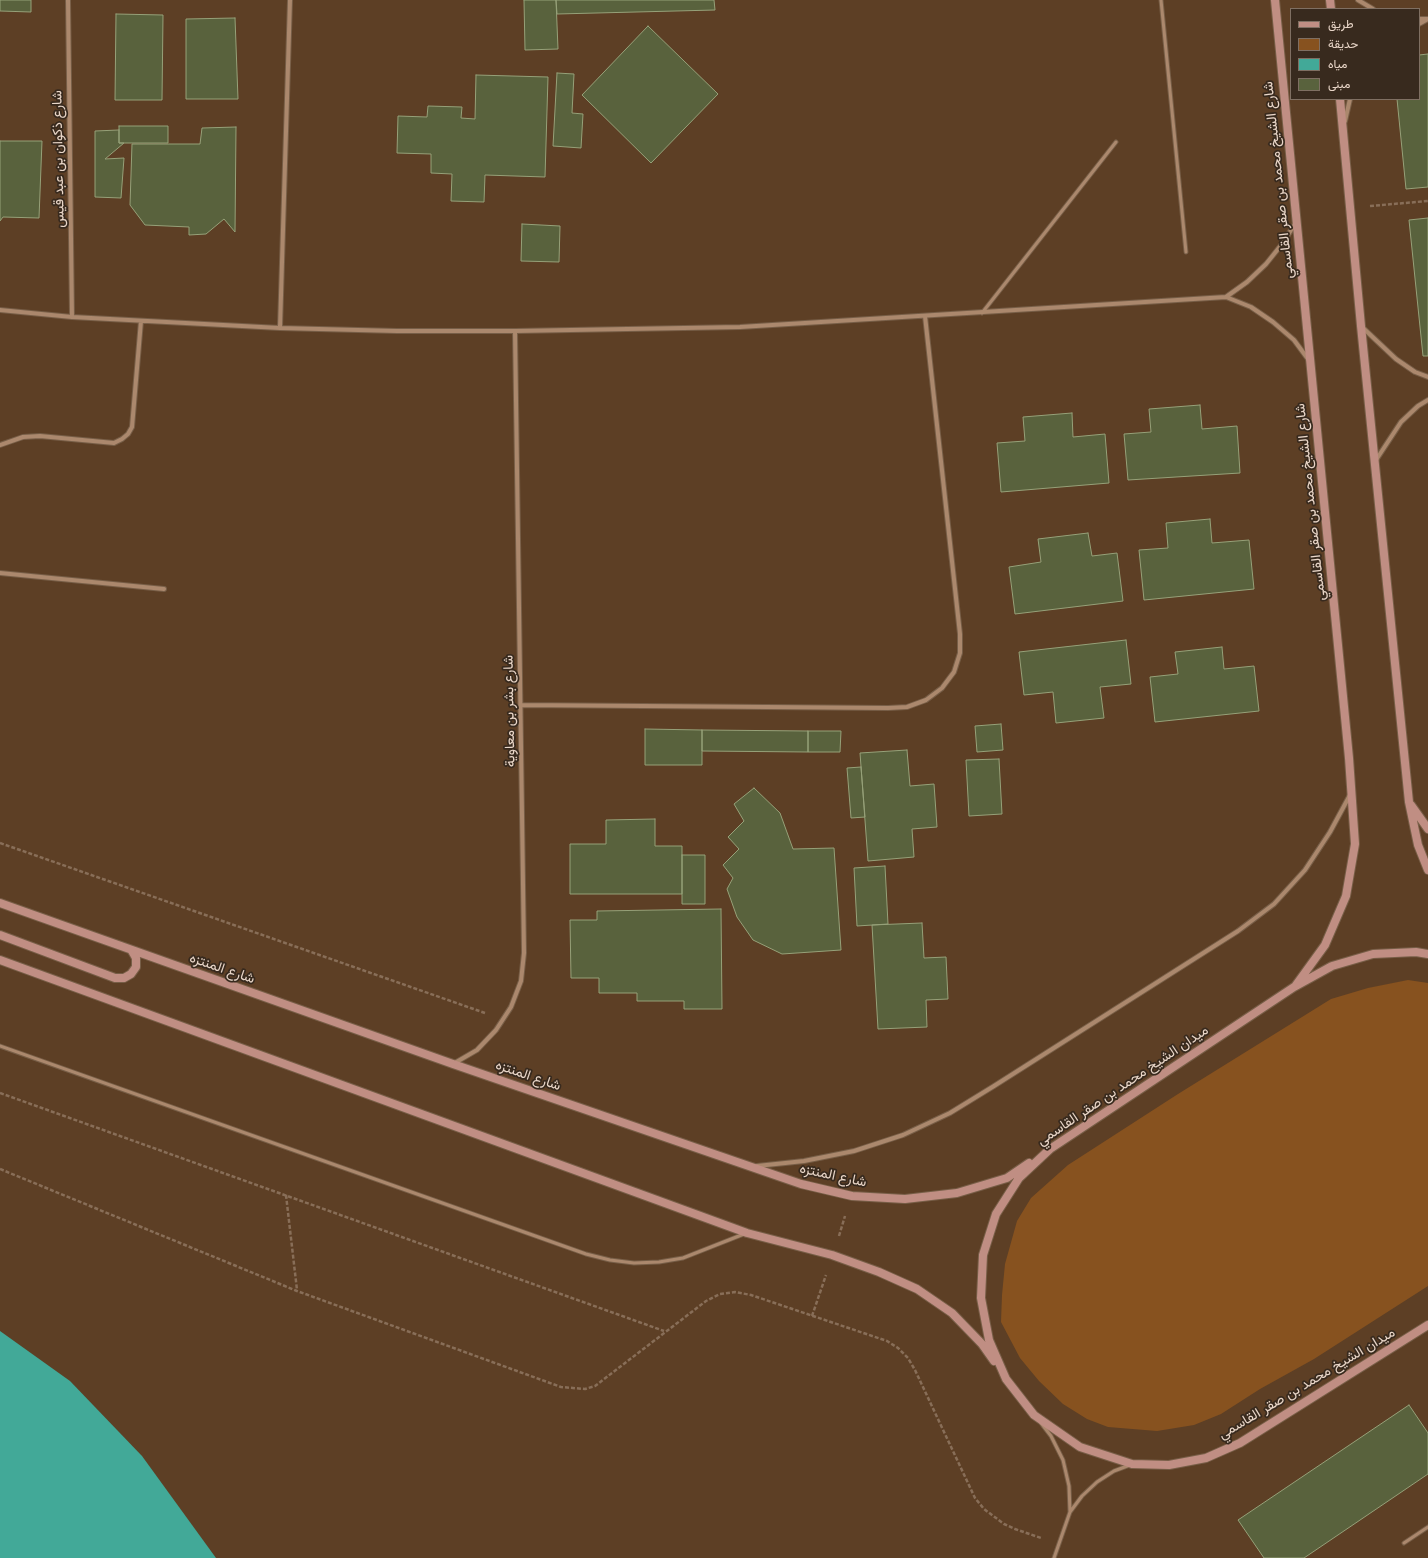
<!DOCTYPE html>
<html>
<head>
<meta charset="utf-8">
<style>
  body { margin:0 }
  #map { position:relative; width:1428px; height:1558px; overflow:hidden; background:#5d3f25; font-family:Poppins,Vazirmatn,sans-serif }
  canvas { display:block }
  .legend { position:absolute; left:1290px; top:8px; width:130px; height:92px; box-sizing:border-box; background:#382a1e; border:1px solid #7f6f62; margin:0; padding:5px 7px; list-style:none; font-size:12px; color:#e9d6c8 }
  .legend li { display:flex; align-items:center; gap:8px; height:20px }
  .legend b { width:20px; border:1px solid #7f6f62 }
</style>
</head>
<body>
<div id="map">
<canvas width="1428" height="1558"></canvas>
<ul class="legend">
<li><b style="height:5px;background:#c08e83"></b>طريق</li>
<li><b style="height:11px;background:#87521f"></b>حديقة</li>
<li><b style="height:11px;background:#42a998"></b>مياه</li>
<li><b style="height:11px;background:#59623d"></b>مبنى</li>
</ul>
</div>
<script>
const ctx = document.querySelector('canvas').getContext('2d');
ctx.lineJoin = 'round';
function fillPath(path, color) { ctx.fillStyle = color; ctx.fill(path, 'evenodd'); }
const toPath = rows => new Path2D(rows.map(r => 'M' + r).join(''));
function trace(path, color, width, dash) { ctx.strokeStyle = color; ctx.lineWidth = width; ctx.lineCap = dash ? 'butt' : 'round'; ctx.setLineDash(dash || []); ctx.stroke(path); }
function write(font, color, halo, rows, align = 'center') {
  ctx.font = font + ' Poppins,Vazirmatn,sans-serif'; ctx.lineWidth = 3.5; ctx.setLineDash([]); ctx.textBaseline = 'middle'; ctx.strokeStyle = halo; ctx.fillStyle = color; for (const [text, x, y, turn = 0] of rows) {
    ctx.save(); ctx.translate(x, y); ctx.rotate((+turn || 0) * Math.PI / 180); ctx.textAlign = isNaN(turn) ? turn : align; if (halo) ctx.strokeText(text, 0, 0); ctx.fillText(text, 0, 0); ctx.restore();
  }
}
const green = toPath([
  [1408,980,1428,983,1428,1286,1314,1359,1260,1389,1221,1414,1194,1425,1157,1431,1108,1427,1087,1419,1063,1404,1039,1381,1020,1358,1001,1322,1002,1295,1005,1264,1017,1221,1031,1198,1068,1165,1178,1094,1331,999,1368,988]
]);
const water = toPath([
  [0,1331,70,1381,142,1456,216,1558,0,1558]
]);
const building = toPath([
  [0,0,31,0,31,12,0,11,0,0],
  [524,0,556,0,558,49,525,50,524,0],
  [556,0,714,0,715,10,557,14,556,0],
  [116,14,163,15,162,100,115,100,116,14],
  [235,18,238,99,186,99,186,19,235,18],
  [648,26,718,94,651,163,582,95,648,26],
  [1428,54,1428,187,1406,189,1397,99,1419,99,1419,55,1428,54],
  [557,73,574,74,572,113,583,114,581,148,553,146,557,73],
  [476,75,548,77,545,177,485,175,484,202,451,201,452,174,431,173,431,154,397,153,398,116,427,117,428,106,462,107,461,118,475,119,476,75],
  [119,126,168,126,168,143,119,143,119,126],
  [236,127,235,232,224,219,206,234,189,235,189,227,145,225,130,205,132,144,200,144,202,128,236,127],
  [119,130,119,143,124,143,105,159,124,158,121,198,95,197,95,131,119,130],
  [0,141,42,141,39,218,3,217,0,221,0,141],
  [1428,218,1428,356,1423,356,1409,220,1428,218],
  [522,224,560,226,559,262,521,261,522,224],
  [1200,405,1202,429,1237,426,1240,473,1128,480,1124,434,1151,432,1149,409,1200,405],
  [1072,413,1073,437,1105,434,1109,483,1001,492,997,443,1025,441,1023,417,1072,413],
  [1210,519,1212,543,1249,540,1254,589,1144,600,1139,550,1168,548,1166,523,1210,519],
  [1088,533,1092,556,1117,553,1123,601,1015,614,1009,567,1041,562,1038,539,1088,533],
  [1126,640,1131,684,1100,687,1104,718,1056,723,1053,692,1024,695,1019,652,1126,640],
  [1222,647,1224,669,1254,666,1259,711,1155,722,1150,677,1178,674,1175,652,1222,647],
  [1001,724,1003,750,977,752,975,726,1001,724],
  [645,729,702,730,702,765,645,765,645,729],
  [702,730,808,731,808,752,702,751,702,730],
  [808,731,841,731,840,752,808,752,808,731],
  [907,750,910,786,934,784,937,827,912,829,914,857,868,861,860,753,907,750],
  [999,759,1002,814,969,816,966,760,999,759],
  [861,767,865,817,851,818,847,768,861,767],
  [754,788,780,813,793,849,834,848,841,950,782,954,753,940,737,917,727,889,733,878,723,865,739,849,728,837,744,821,734,804,754,788],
  [655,819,655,846,682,846,682,894,570,894,570,844,606,844,606,820,655,819],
  [682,855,705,855,705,904,682,904,682,855],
  [885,866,888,924,857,926,854,868,885,866],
  [721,909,722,1009,684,1009,684,1001,637,1001,637,993,599,993,599,978,571,978,570,920,597,920,597,911,721,909],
  [922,923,924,958,946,957,948,999,926,1000,927,1027,878,1029,872,925,922,923],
  [1409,1405,1428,1433,1428,1474,1304,1558,1264,1558,1238,1520,1409,1405]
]);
const path = toPath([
  [1370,206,1428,201],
  [0,843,485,1013],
  [0,1093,664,1331],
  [0,1169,297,1291,561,1387,585,1389,595,1386,706,1301,720,1294,735,1292,751,1295,887,1341,898,1348,908,1358,915,1370,975,1498,984,1509,1004,1524,1015,1529,1041,1538],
  [286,1195,297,1290],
  [839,1236,845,1216],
  [812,1316,826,1275]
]);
const lane = toPath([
  [1161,0,1186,252],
  [982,313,1116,142],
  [0,1046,586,1254,610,1260,634,1263,659,1262,683,1258,744,1234],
  [1041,1423,1051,1436,1063,1460,1069,1486,1070,1512],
  [1404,1543,1428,1527],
  [1054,1558,1070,1512,1082,1496,1097,1482,1114,1471,1130,1465]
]);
const street = toPath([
  [68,0,72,317],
  [1358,0,1373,9],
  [1419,19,1428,19],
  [1419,24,1428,19],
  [1345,121,1350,99],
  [1226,297,1247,282,1266,264,1282,244,1295,224],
  [0,310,72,317,280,328,397,331,515,331,740,327,1226,297,1251,307,1273,322,1294,340,1308,359],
  [1362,327,1396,359,1415,372,1428,377],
  [280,328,290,0],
  [0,445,23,437,40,436,114,443,122,439,128,434,132,427,141,321],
  [1376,460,1401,422,1418,406,1428,400],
  [0,573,164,589],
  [521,705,888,708,907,707,926,700,942,688,954,672,960,653,960,634,925,316],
  [453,1064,477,1050,496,1030,511,1007,521,981,524,953,515,331],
  [757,1166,804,1161,854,1151,903,1135,950,1113,994,1086,1238,931,1274,904,1305,870,1330,832,1350,795]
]);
const secondary = toPath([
  [1275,0,1349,758,1355,844,1346,896,1325,945,1296,985],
  [1330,0,1331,9],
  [1340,99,1361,326,1409,802,1418,845,1428,870],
  [1411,805,1428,829],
  [0,903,453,1064,801,1184,852,1196,905,1199,957,1193,1007,1178,1029,1163],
  [0,935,115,978,124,978,131,974,136,967,136,958,132,951],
  [1428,954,1416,952,1373,954,1332,966,1294,987,1050,1149,1019,1178,996,1214,983,1255,981,1298,989,1340,1006,1379,1034,1415,1080,1447,1132,1464,1169,1465,1206,1458,1240,1443,1428,1325],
  [0,960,747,1233,832,1255,879,1272,917,1289,952,1313,982,1344,994,1361]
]);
const streetNames = [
  ["شارع ذكوان بن عبد قيس",59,159,-91],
  ["شارع الشيخ محمد بن صقر القاسمي",1279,180,-96],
  ["شارع الشيخ محمد بن صقر القاسمي",1311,502,-96],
  ["شارع بشر بن معاوية",510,711,-91],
  ["شارع المنتزه",222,969,19],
  ["شارع المنتزه",528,1076,19],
  ["ميدان الشيخ محمد بن صقر القاسمي",1123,1086,-34],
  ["شارع المنتزه",833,1176,12],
  ["ميدان الشيخ محمد بن صقر القاسمي",1307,1384,-31]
];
fillPath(green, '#87521f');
fillPath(water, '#42a998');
fillPath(building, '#59623d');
trace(building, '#96a179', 1);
trace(lane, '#775e47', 5);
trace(street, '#775e47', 6);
trace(secondary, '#775e47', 10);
trace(path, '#886e58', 2.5, [4, 2]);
trace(lane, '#ab886d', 3);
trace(street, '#ab886d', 4);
trace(secondary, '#c08e83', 8);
write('14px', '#e9d6c8', '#382a1e', streetNames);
</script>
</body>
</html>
